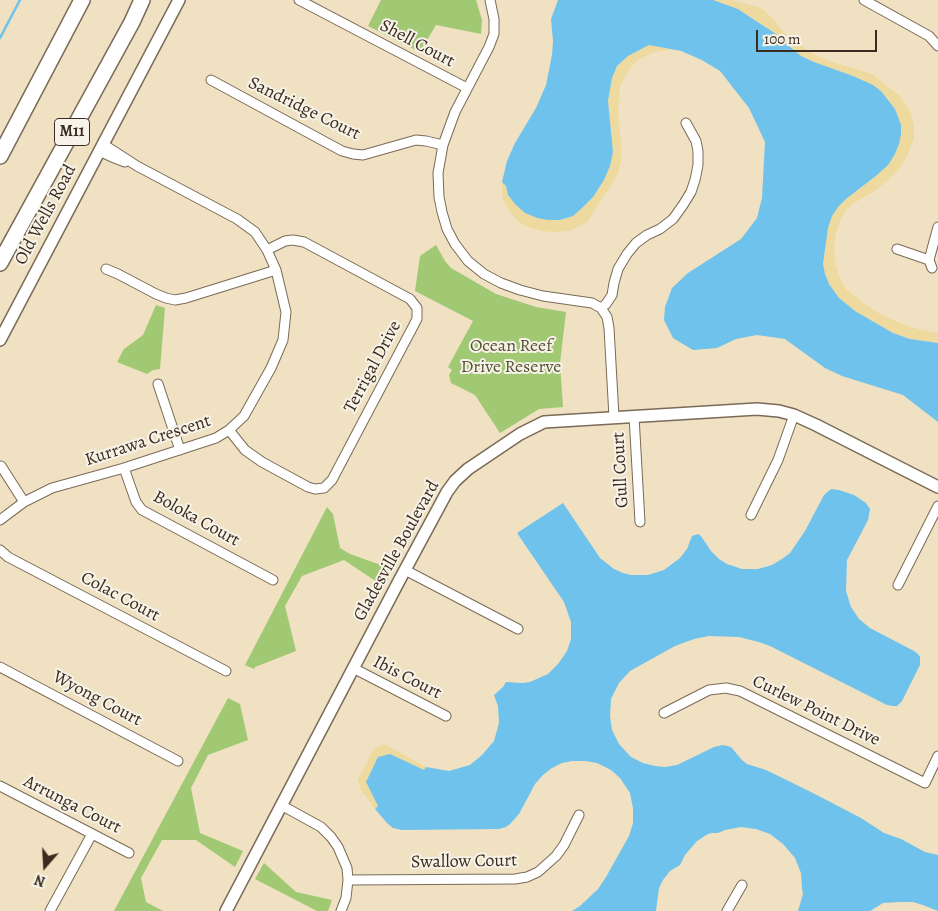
<!DOCTYPE html>
<html>
<head>
<meta charset="utf-8">
<style>
  body { margin:0 }
  #map { position:relative; width:938px; height:911px; overflow:hidden; background:#efe1c2; font-family:Alegreya,serif }
  canvas { display:block }
  .north { position:absolute; left:20px; top:841px; width:50px; height:50px; -webkit-text-stroke:4px #f7f3e8; paint-order:stroke; rotate:199deg; font-size:14px; font-weight:700; line-height:20px; text-align:center; color:#3b2a1e }
  .north::after { content:''; display:block; margin:auto; width:18px; height:22px; background:#3b2a1e; clip-path:polygon(50% 0,100% 100%,50% 72%,0 100%) }
  .scale { position:absolute; left:756px; top:30px; width:121px; height:22px; box-sizing:border-box; border:2px solid #3b2a1e; border-top:0; padding-left:6px; font-size:15px; line-height:18px; white-space:nowrap; color:#3b2a1e; -webkit-text-stroke:4px #f7f3e8; paint-order:stroke }
</style>
</head>
<body>
<div id="map">
<canvas width="938" height="911"></canvas>
<div class="north">N</div>
<div class="scale">100 m</div>
</div>
<script>
const ctx = document.querySelector('canvas').getContext('2d');
ctx.lineJoin = 'round';
function fillPath(path, color) { ctx.fillStyle = color; ctx.fill(path, 'evenodd'); }
const toPath = rows => new Path2D(rows.map(r => 'M' + r).join(''));
function trace(path, color, width, dash) { ctx.strokeStyle = color; ctx.lineWidth = width; ctx.lineCap = dash ? 'butt' : 'round'; ctx.setLineDash(dash || []); ctx.stroke(path); }
function write(font, color, halo, rows, align = 'center') {
  ctx.font = font + ' Alegreya,serif'; ctx.lineWidth = 4; ctx.setLineDash([]); ctx.textBaseline = 'middle'; ctx.strokeStyle = halo; ctx.fillStyle = color; for (const [text, x, y, turn = 0] of rows) {
    ctx.save(); ctx.translate(x, y); ctx.rotate((+turn || 0) * Math.PI / 180); ctx.textAlign = isNaN(turn) ? turn : align; if (halo) ctx.strokeText(text, 0, 0); ctx.fillText(text, 0, 0); ctx.restore();
  }
}
const green = toPath([
  [381,0,476,0,482,20,481,34,436,25,420,52,368,26],
  [436,245,445,261,451,268,496,294,536,307,566,312,560,363,563,407,539,409,500,433,475,395,451,383,449,375,452,370,448,367,473,321,415,291,420,256],
  [156,305,165,308,160,369,153,370,147,374,117,362,124,349,143,335],
  [327,507,333,514,340,548,350,554,392,569,383,586,344,560,302,576,285,606,296,651,255,667,254,669,245,665],
  [228,698,240,704,248,740,208,755,191,788,200,833,243,851,235,867,196,840,162,840,141,878,146,902,163,911,114,911],
  [264,863,296,892,332,900,328,911,317,911,255,879]
]);
const sand = toPath([
  [713,0,731,0,758,7,765,11,772,18,787,36,813,54,829,61,872,74,900,96,910,111,914,126,914,138,907,156,899,169,889,179,876,190,854,203,847,209,840,220,836,233,834,248,835,262,839,277,846,289,862,302,880,314,900,323,918,329,933,332,938,332,938,343,910,339,893,333,855,311,839,298,829,284,825,274,823,264,828,228,832,216,838,207,846,199,877,175,895,154,901,134,895,109,881,91,840,72,814,62,801,56,764,26,738,9],
  [649,44,671,50,660,51,650,54,638,60,629,69,624,78,620,87,618,112,621,142,621,161,618,173,612,184,592,214,588,221,580,226,569,231,555,232,541,231,528,227,518,221,509,211,503,200,502,182,506,185,508,195,515,204,525,213,537,218,560,220,573,216,581,209,593,197,604,180,613,152,608,101,612,78,617,66,628,56],
  [382,745,386,745,426,767,425,770,375,809,361,790,358,780,373,750,377,747]
]);
const water = toPath([
  [558,0,713,0,738,9,750,17,776,34,783,41,801,56,814,62,853,76,873,85,881,91,895,109,901,125,901,134,899,144,895,154,888,165,877,175,846,199,838,207,832,216,828,228,823,264,825,274,829,284,839,298,855,311,893,333,910,339,938,343,938,422,903,395,842,376,825,368,785,339,757,335,736,339,717,348,693,350,673,338,664,320,665,307,672,288,688,273,741,239,757,218,762,198,765,142,749,108,720,71,702,60,681,51,649,45,628,56,617,66,612,78,608,101,613,152,610,166,604,180,593,197,581,209,573,216,560,220,548,220,537,218,525,213,515,204,508,195,506,186,502,182,507,161,515,143,536,108,546,85,552,55,553,41,551,19],
  [831,489,839,490,854,495,866,503,870,509,868,520,847,560,846,591,851,607,859,619,870,628,914,651,918,654,920,657,920,665,902,701,897,706,893,706,887,705,770,646,759,642,739,637,709,636,694,639,675,646,630,671,619,683,611,699,610,716,612,730,619,744,631,757,643,763,655,766,665,767,677,765,714,747,723,745,731,747,742,760,747,764,766,770,809,791,861,818,884,833,901,839,925,852,938,855,938,911,923,905,913,902,900,902,883,903,870,911,798,911,803,894,802,888,801,873,795,858,783,844,770,834,756,829,741,827,725,830,718,833,712,833,708,834,697,841,685,855,680,865,670,871,663,880,659,888,656,911,572,911,580,906,598,889,606,877,629,836,633,823,633,808,630,793,620,778,611,770,597,763,585,761,572,761,562,763,552,768,543,775,535,784,519,814,510,824,506,827,499,829,402,830,393,828,387,823,375,809,378,806,366,782,378,757,390,754,424,770,426,767,449,771,470,765,482,755,494,741,499,723,498,706,494,695,503,687,506,682,523,683,530,682,548,674,558,664,567,651,571,639,571,622,564,602,517,533,563,503,600,558,614,569,623,573,631,575,648,575,664,570,680,558,687,549,692,536,698,534,701,536,711,551,719,559,727,564,742,569,758,569,772,565,782,559,790,553,805,531,824,495]
]);
const stream = toPath([
  [0,38,20,0]
]);
const street = toPath([
  [299,0,467,88],
  [490,0,494,19,494,34,489,47,455,112,443,145,438,173,439,197,442,212,447,229,455,244,468,261,484,274,501,283,520,290,543,296,592,303,601,308,607,317,609,328,614,417],
  [864,0,929,36,938,46],
  [211,80,342,151,353,154,363,155,416,140,426,141,443,145],
  [99,151,112,157,125,162],
  [897,249,929,260],
  [932,268,929,260,938,227],
  [106,269,118,274,156,294,166,298,175,300,186,298,276,270],
  [601,308,606,304,612,295,614,283,618,269,627,254,636,243,647,235,660,229,673,219,683,205,691,192,695,180,698,165,698,151,696,141,686,123],
  [158,384,180,450],
  [634,416,640,522],
  [229,430,245,450,262,462,308,487,315,489,324,488,332,480,417,319,417,308,410,299,304,242,293,240,285,241,267,250],
  [1,466,24,502],
  [124,468,136,502,142,510,273,580],
  [751,515,778,460,794,415],
  [0,520,24,502,52,488,124,468,216,438,229,430,244,416,271,368,283,340,286,312,276,270,267,250,255,232,237,219,137,166,103,144],
  [0,550,8,557,226,671],
  [405,570,518,629],
  [898,585,938,506],
  [0,667,178,761],
  [353,668,446,716],
  [664,713,709,690,726,688,740,691,925,783,938,756],
  [0,786,129,853],
  [281,805,321,827,331,837,338,847,347,868,348,880,346,898,341,911],
  [348,880,515,879,527,877,538,872,556,856,564,845,579,815],
  [50,911,92,834],
  [727,911,742,885]
]);
const secondary = toPath([
  [0,340,179,0],
  [226,911,399,581,447,492,455,481,468,469,520,434,544,422,757,409,779,411,794,415,816,425,938,487]
]);
const highway = toPath([
  [0,156,82,0],
  [0,263,132,22,142,0]
]);
const shields = [
  [72,132,35]
];
const shieldNames = [
  ["M11",72,132]
];
const streetNames = [
  ["Shell Court",417,44,28],
  ["Sandridge Court",304,109,26],
  ["Old Wells Road",46,215,-62],
  ["Terrigal Drive",373,367,-62],
  ["Kurrawa Crescent",148,441,-18],
  ["Gull Court",621,470,-93],
  ["Boloka Court",196,519,29],
  ["Gladesville Boulevard",397,551,-61],
  ["Colac Court",120,597,28],
  ["Ibis Court",407,678,27],
  ["Wyong Court",97,699,28],
  ["Curlew Point Drive",816,711,26],
  ["Arrunga Court",72,805,27],
  ["Swallow Court",464,862,-1]
];
const parkNames = [
  ["Ocean Reef",511,347],
  ["Drive Reserve",511,368]
];
fillPath(green, '#a1c873');
fillPath(sand, '#eeda9e');
fillPath(water, '#6fc2eb');
trace(stream, '#6fc2eb', 2.5);
trace(street, '#7a6a57', 11);
trace(secondary, '#7a6a57', 14);
trace(highway, '#7a6a57', 18);
trace(street, '#fff', 9);
trace(secondary, '#fff', 11);
trace(highway, '#fff', 15);
for (const [x, y, w] of shields) { const box = new Path2D(); box.roundRect(x - w / 2, y - 13.5, w, 27, 4); ctx.fillStyle = '#f7f3e8'; ctx.fill(box); trace(box, '#3b2a1e', 1); }
write('bold 16px', '#3b2a1e', null, shieldNames);
write('18px', '#3b2a1e', '#f7f3e8', streetNames);
write('18px', '#545233', '#f7f3e8', parkNames);
</script>
</body>
</html>
